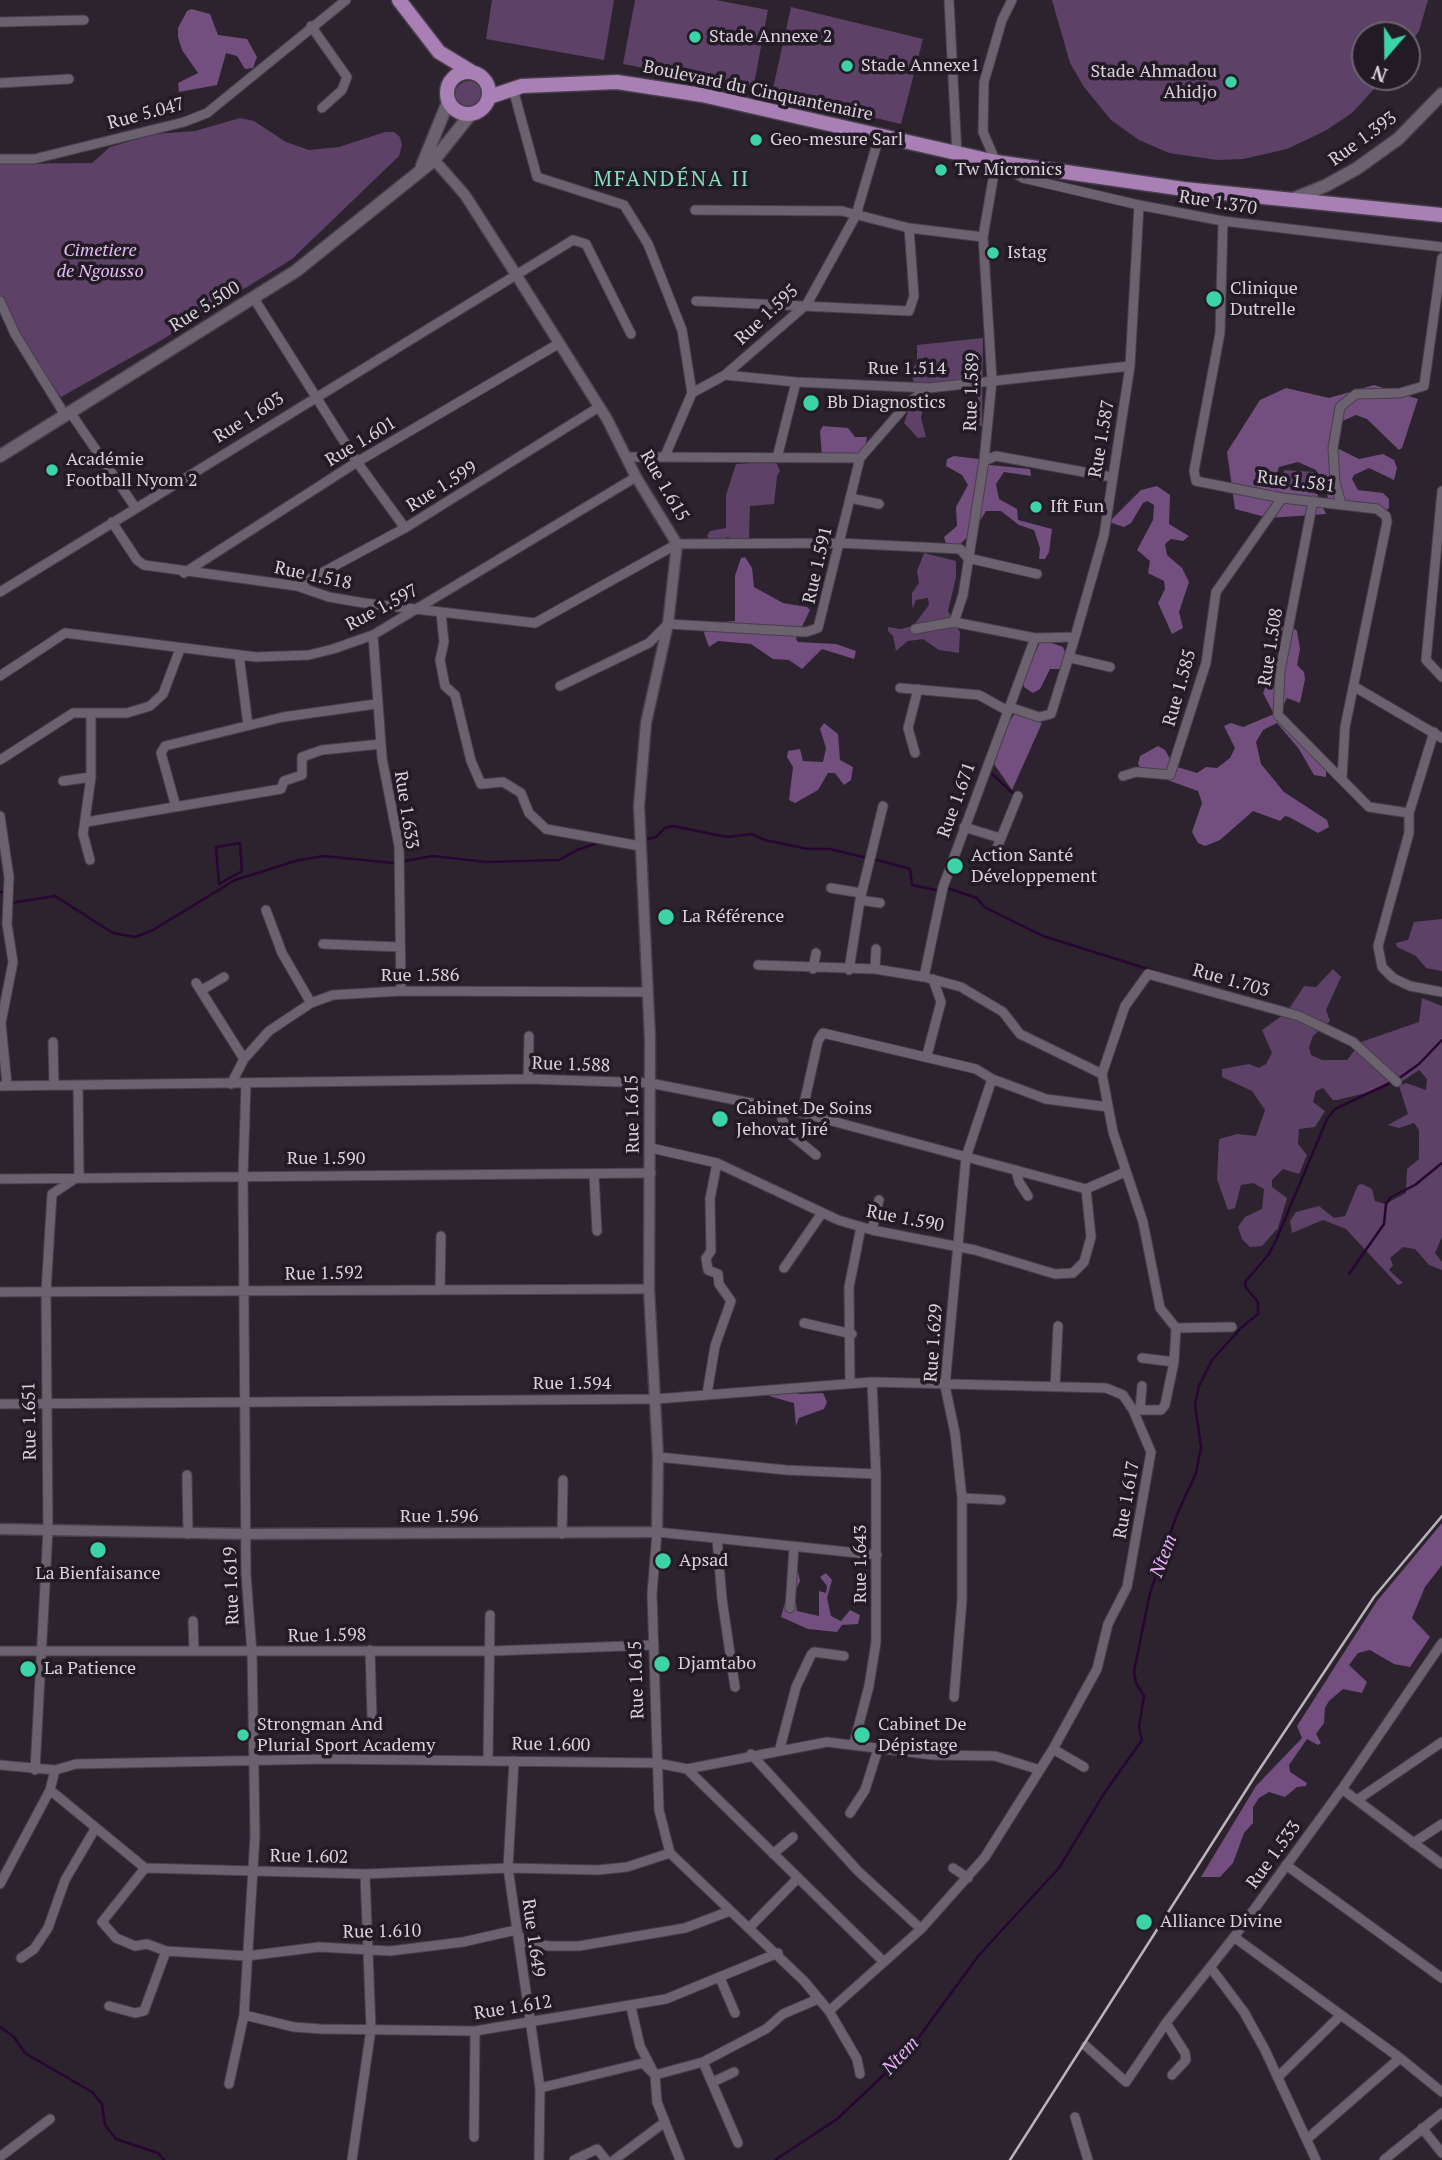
<!DOCTYPE html>
<html>
<head>
<meta charset="utf-8">
<style>
  body { margin:0 }
  #map { position:relative; width:1442px; height:2160px; overflow:hidden; background:#2c232f; font-family:"PT Serif",serif }
  canvas { display:block }
  .north { position:absolute; left:1351px; top:21px; width:70px; height:70px; box-sizing:border-box; background:#221a25; border:2px solid #6b646d; border-radius:50%; rotate:200deg; font-size:19px; font-weight:700; line-height:28px; text-align:center; color:#d8d2da }
  .north::after { content:''; display:block; margin:auto; width:24px; height:32px; background:#3cd4a4; clip-path:polygon(50% 0,100% 100%,50% 72%,0 100%) }
</style>
</head>
<body>
<div id="map">
<canvas width="1442" height="2160"></canvas>
<div class="north">N</div>
</div>
<script>
const ctx = document.querySelector('canvas').getContext('2d');
ctx.lineJoin = 'round';
function fillPath(path, color) { ctx.fillStyle = color; ctx.fill(path, 'evenodd'); }
const toPath = rows => new Path2D(rows.map(r => 'M' + r).join(''));
function trace(path, color, width, dash) { ctx.strokeStyle = color; ctx.lineWidth = width; ctx.lineCap = dash ? 'butt' : 'round'; ctx.setLineDash(dash || []); ctx.stroke(path); }
function write(font, color, halo, rows, align = 'center') {
  ctx.font = font + ' "PT Serif",serif'; ctx.lineWidth = 7; ctx.setLineDash([]); ctx.textBaseline = 'middle'; ctx.strokeStyle = halo; ctx.fillStyle = color; for (const [text, x, y, turn = 0] of rows) {
    ctx.save(); ctx.translate(x, y); ctx.rotate((+turn || 0) * Math.PI / 180); ctx.textAlign = isNaN(turn) ? turn : align; if (halo) ctx.strokeText(text, 0, 0); ctx.fillText(text, 0, 0); ctx.restore();
  }
}
const green = toPath([
  [492,0,614,0,604,60,486,39],
  [635,0,716,0,768,10,753,89,623,64],
  [1052,0,1428,0,1419,31,1407,49,1407,35,1365,35,1365,77,1385,77,1352,113,1325,131,1287,149,1243,159,1217,160,1169,153,1139,140,1111,120,1084,87,1070,63],
  [791,7,923,39,901,124,772,93],
  '455 95a14 14 0 1 1 28 0a14 14 0 1 1-28 0Z',
  [240,118,254,121,286,142,309,150,339,147,385,132,394,132,400,137,402,145,399,156,292,259,160,341,61,397,11,330,0,304,0,164,92,163,110,147,155,134,195,131],
  [983,338,982,426,972,424,980,406,975,390,967,387,932,390,926,394,921,418,926,437,918,438,904,423,916,390,911,372,917,362,917,345],
  [772,462,777,464,780,471,777,476,774,504,750,506,749,538,739,541,727,537,719,543,709,539,707,536,710,531,726,528,726,495,736,464],
  [1284,470,1314,472,1313,487,1282,484],
  [924,553,956,561,956,577,948,611,960,632,959,653,939,650,923,639,908,641,896,651,893,636,888,631,888,627,900,629,913,626,929,605,928,598,916,600,913,608,912,604,912,593,919,583,917,571],
  [1442,919,1442,971,1426,968,1416,956,1397,947,1396,943,1408,940,1414,922],
  [1333,969,1341,977,1326,1010,1330,1021,1313,1036,1309,1047,1311,1055,1322,1060,1347,1060,1361,1042,1419,1022,1422,998,1442,1006,1442,1237,1435,1253,1442,1262,1442,1270,1429,1265,1415,1249,1403,1247,1390,1258,1393,1265,1389,1270,1403,1283,1398,1285,1346,1229,1323,1220,1292,1233,1290,1221,1296,1212,1319,1206,1334,1218,1345,1216,1358,1185,1362,1184,1372,1189,1375,1201,1385,1204,1406,1193,1407,1169,1419,1159,1419,1130,1414,1123,1399,1128,1388,1125,1408,1114,1399,1086,1406,1083,1426,1090,1427,1079,1419,1070,1401,1082,1387,1083,1375,1091,1337,1100,1333,1100,1323,1088,1316,1091,1313,1102,1325,1111,1315,1127,1299,1129,1298,1144,1307,1155,1299,1174,1283,1169,1272,1180,1272,1187,1287,1198,1278,1228,1262,1246,1250,1247,1242,1239,1238,1227,1245,1217,1262,1209,1264,1189,1253,1183,1241,1185,1235,1208,1228,1210,1217,1179,1219,1139,1237,1134,1256,1136,1265,1110,1252,1091,1222,1077,1222,1069,1249,1064,1259,1068,1266,1064,1272,1053,1262,1030,1287,1012,1304,986,1316,987]
]);
const forest = toPath([
  [191,9,210,14,218,35,247,39,257,57,253,68,245,69,237,56,226,53,217,85,179,92,178,83,198,73,182,50,178,37,178,28,187,11],
  [1374,385,1418,399,1402,448,1399,450,1367,419,1356,415,1338,423,1337,448,1359,459,1383,454,1394,460,1397,468,1394,480,1369,468,1354,475,1352,479,1358,490,1383,493,1389,499,1389,508,1386,510,1341,504,1329,500,1316,470,1298,462,1279,467,1274,482,1317,494,1326,514,1269,518,1235,509,1227,452,1260,400,1286,388,1329,398],
  [823,426,848,428,855,437,867,437,866,444,857,455,822,456,820,431],
  [954,456,979,459,990,465,1030,469,1031,476,1004,472,996,484,999,499,1017,509,1018,520,1052,529,1049,552,1045,559,1039,559,1040,548,1034,530,1019,525,1001,511,986,511,973,532,957,547,946,544,944,537,957,526,956,507,968,485,962,475,946,466,947,459],
  [1157,486,1170,495,1169,524,1189,536,1183,541,1171,539,1165,544,1167,555,1182,568,1189,582,1179,612,1183,628,1172,634,1158,603,1165,589,1164,581,1148,573,1150,561,1137,550,1153,520,1154,505,1147,501,1143,503,1131,523,1124,527,1109,522,1141,490],
  [745,557,752,568,754,587,783,603,807,607,810,610,796,639,798,642,836,644,856,651,854,659,822,649,802,669,789,660,773,659,751,644,718,641,709,647,704,633,711,623,735,621,735,576,741,558],
  [1291,625,1297,631,1300,649,1297,665,1304,672,1305,679,1300,703,1287,698,1280,713,1326,758,1326,777,1314,775,1299,749,1277,723,1263,730,1256,742,1261,764,1284,792,1327,820,1329,827,1318,833,1289,817,1285,816,1280,821,1253,811,1220,840,1205,846,1198,843,1192,832,1202,803,1198,791,1142,771,1138,764,1140,756,1158,746,1165,750,1174,766,1197,773,1206,767,1217,768,1230,758,1235,748,1224,726,1231,723,1243,727,1274,714,1263,693,1280,651,1278,628],
  [1046,641,1063,647,1067,657,1062,669,1050,669,1040,689,1033,693,1024,687,1022,682,1040,642],
  [1015,713,1042,723,1012,790,994,764,1004,730],
  [824,723,838,734,840,760,853,767,851,780,844,785,835,773,828,773,818,790,795,803,789,800,793,767,787,757,788,751,800,749,803,761,823,762,826,748,820,729],
  [783,1390,800,1394,823,1393,827,1402,824,1409,799,1418,796,1426,794,1403,769,1396],
  [1442,1523,1442,1565,1425,1587,1412,1618,1430,1637,1410,1667,1394,1664,1370,1650,1358,1653,1349,1665,1367,1682,1362,1693,1343,1689,1329,1701,1325,1708,1324,1723,1316,1734,1321,1743,1318,1745,1307,1739,1289,1765,1290,1772,1307,1783,1306,1786,1297,1787,1285,1797,1269,1792,1259,1798,1253,1807,1253,1823,1244,1833,1233,1863,1220,1877,1201,1877,1256,1786,1302,1738,1297,1726,1377,1601],
  [796,1562,800,1581,795,1592,797,1611,819,1616,819,1591,826,1593,827,1586,820,1577,826,1573,832,1580,827,1598,831,1616,841,1621,850,1610,860,1615,858,1624,842,1625,837,1632,808,1629,781,1617]
]);
const stream = toPath([
  [990,772,1016,796],
  [643,840,656,837,665,828,673,826,727,837,752,834,765,840,808,849,830,849,867,858],
  [240,843,242,871,219,884,216,847,240,843],
  [994,853,988,866,998,875],
  [874,859,910,869,912,885,940,891],
  [944,887,977,898,984,907,1043,936,1177,978],
  [0,892,6,893],
  [11,903,55,896,113,933,135,937,153,930,235,880,299,860,324,856,393,863,433,856,487,862,559,860,577,850,601,842],
  [1398,1079,1419,1064,1442,1040],
  [1349,1274,1384,1224,1386,1204,1391,1197,1415,1185,1442,1163],
  [0,2027,14,2037,25,2053,92,2092,102,2104,105,2125,116,2139,158,2153,164,2160],
  [775,2160,837,2119,908,2052,979,1955,1059,1868,1105,1792,1142,1740,1139,1727,1144,1696,1136,1683,1134,1671,1150,1593,1176,1517,1196,1473,1201,1447,1195,1404,1199,1386,1212,1360,1241,1328,1258,1314,1258,1302,1246,1288,1245,1282,1269,1254,1277,1238,1327,1119,1335,1109,1392,1082]
]);
const minor = toPath([
  [949,0,957,155],
  [0,22,84,20],
  [311,26,347,77,342,90,322,108],
  [0,83,69,79],
  [513,89,537,177,624,205,648,244,682,330,692,393],
  [0,159,34,159,184,122,207,113,346,0],
  [996,162,983,132,984,82,1002,20,1012,0],
  [1001,165,1023,178,1139,205,1223,221,1442,247],
  [695,210,842,211,909,228,983,237],
  [1223,221,1220,333,1194,471,1196,481,1282,498,1377,509,1386,516,1387,522,1345,727,1342,778],
  [253,297,357,462,405,528],
  [0,301,15,334,65,415],
  [696,301,909,311,914,296,909,228],
  [725,375,796,382,929,388,1130,366],
  [70,412,135,507],
  [665,456,692,393,725,375,807,304,856,215,879,137],
  [627,457,860,458],
  [777,458,796,382],
  [984,461,996,456,1111,477],
  [1442,491,1426,660,1442,677],
  [850,498,879,504],
  [1313,501,1280,671,1278,715,1369,807,1409,813],
  [1341,504,1335,482,1333,448,1340,407,1356,394,1400,393,1424,386,1442,258],
  [112,522,137,560,144,565,297,586,329,597,364,603,535,623,677,544,839,543,960,549,968,558,1037,574],
  [184,573,357,462,558,344],
  [297,586,405,528,599,407],
  [0,592,573,240,586,244,631,334],
  [441,613,444,642,440,660,445,686,455,695,471,761,481,784,503,782,521,793,529,813,546,829,640,846],
  [954,622,963,595,984,461,992,380,983,237,996,162],
  [915,629,954,622,1035,638,1075,637,1104,535,1130,366,1139,205],
  [373,635,382,758,399,846,401,991],
  [239,655,248,725],
  [1071,658,1110,667],
  [0,676,65,633,256,657,309,655,333,649,373,635,636,477],
  [560,686,649,643,668,624,806,632,818,628,860,458,909,402,929,388],
  [1355,687,1442,738],
  [900,688,979,695,1008,711],
  [1009,707,1039,717,1051,714,1075,637],
  [1434,732,1409,813,1409,833,1378,946,1382,967,1393,978,1410,986,1442,992],
  [915,753,908,728,918,689],
  [0,760,73,713,91,713],
  [1123,776,1136,772,1170,775,1206,663,1216,592,1282,498],
  [63,781,91,777],
  [176,807,161,753,165,746,283,717,376,704],
  [0,816,9,877,7,924,13,962,1,1023,7,1085],
  [86,822,281,789,284,781,302,775,302,757,322,750,381,744],
  [964,827,1000,838],
  [995,853,1018,796],
  [90,860,83,834,91,777,91,713,127,713,150,706,163,694,180,649],
  [831,888,861,893],
  [880,903,860,900,883,806],
  [266,910,282,953,311,1003],
  [323,944,400,947],
  [758,965,875,969,924,977,961,987,1003,1012,1020,1034,1102,1074,1113,1132,1143,1222,1160,1308,1176,1328,1174,1362,1165,1405,1161,1410,1133,1410,1151,1452,1127,1587,1108,1624,1097,1669,1053,1749,985,1857,921,1929,829,2011],
  [813,969,816,953],
  [875,969,876,949],
  [849,970,860,900],
  [924,977,943,887,1035,638],
  [196,983,244,1059],
  [202,990,224,977],
  [53,1042,54,1084],
  [927,1055,941,1002,933,979],
  [1102,1074,1125,1006,1148,974,1299,1016,1353,1042,1397,1082],
  [528,1079,529,1036],
  [231,1084,244,1059,269,1031,311,1003,333,995,401,991,646,992],
  [0,1086,528,1079,650,1083,802,1113,1086,1189,1125,1172],
  [782,1109,782,1119,788,1132,816,1155],
  [802,1113,818,1041,823,1033,976,1069,992,1079,1046,1099,1108,1107],
  [651,1148,717,1163,838,1220,872,1230,975,1250,1055,1274,1073,1273,1084,1262,1091,1237,1086,1189],
  [1016,1170,1019,1182,1028,1196],
  [594,1175,597,1231],
  [0,1179,651,1173],
  [872,1230,879,1200],
  [784,1268,822,1213],
  [440,1289,441,1236],
  [0,1292,649,1289],
  [804,1323,852,1334],
  [1176,1328,1232,1327],
  [1142,1358,1174,1362],
  [850,1383,849,1287,861,1227],
  [1055,1387,1058,1326],
  [707,1394,715,1346,731,1301,719,1284,718,1274,708,1270,706,1258,711,1251,710,1199,717,1163],
  [0,1404,656,1399,872,1382,1106,1388,1123,1395,1133,1410],
  [1140,1410,1142,1386],
  [658,1457,786,1470,876,1474],
  [187,1475,188,1534],
  [962,1498,1001,1500],
  [562,1534,563,1480],
  [717,1538,722,1599,735,1687],
  [790,1608,794,1547],
  [193,1621,194,1651],
  [370,1650,372,1717],
  [0,1651,492,1651,654,1645],
  [954,1697,962,1600,962,1498,955,1433,945,1386,966,1157,992,1079],
  [854,1743,869,1686,876,1642,876,1474,872,1382],
  [780,1748,796,1687,811,1655,814,1652,844,1656],
  [1053,1749,1084,1767],
  [751,1754,858,1871,921,1929],
  [488,1759,490,1615],
  [514,1761,508,1868,540,2088,539,2160],
  [0,1765,55,1770,50,1790,145,1868,365,1874,508,1868,598,1870,627,1867,670,1853],
  [687,1769,884,1962],
  [35,1770,48,1530,46,1292,52,1194,79,1176,78,1085],
  [55,1770,76,1764,326,1759,657,1763,687,1769,827,1742,933,1755,995,1756,1040,1770],
  [1342,1789,1442,1864],
  [1357,1800,1442,1742],
  [850,1813,865,1790,878,1749],
  [1413,1843,1442,1824],
  [773,1854,793,1837],
  [1286,1865,1442,1978],
  [145,1868,102,1922,116,1938,135,1946,147,1944,166,1951,247,1956,319,1947,390,1951,463,1942,516,1930,522,1942,549,1946,579,1946,685,1928,730,1911],
  [953,1868,968,1878],
  [0,1884,50,1790],
  [749,1928,798,1878],
  [1234,1937,1400,2058,1442,2092],
  [21,1958,34,1949,48,1928,65,1880,95,1829],
  [1211,1968,1244,2012,1265,2050,1316,2160],
  [720,1978,735,2013],
  [109,2006,135,2013,144,2011,166,1951],
  [631,2007,640,2046,655,2075,657,2102,680,2160],
  [244,2015,294,2027,321,2029,475,2031,666,1999,778,1953],
  [1166,2023,1185,2053,1186,2060,1172,2075],
  [1086,2046,1126,2082,1166,2023,1234,1937,1342,1789,1442,1643],
  [703,2062,738,2143],
  [860,2074,857,2059,829,2011,804,1981,670,1853,659,1810,652,1594,657,1532,877,1555],
  [1278,2077,1340,2016],
  [713,2082,734,2072],
  [229,2084,244,2015,255,1836,252,1653,246,1574,243,1176,246,1084],
  [540,2088,643,2063,655,2075,703,2062,766,2029,783,2014,818,1999],
  [1075,2117,1088,2160],
  [1422,2128,1442,2153],
  [474,2137,475,2031],
  [1307,2139,1400,2058],
  [0,2157,50,2119],
  [352,2160,371,2029,365,1874],
  [574,2160,597,2149,606,2160],
  [614,2160,665,2122],
  [1384,2160,1442,2113]
]);
const tertiary = toPath([
  [0,1529,246,1534,657,1532,658,1457,649,1289,650,1039,639,806,646,723,668,624,677,544,636,477,607,419,515,273,465,195,430,155]
]);
const secondary = toPath([
  [422,166,448,102],
  [1295,198,1325,186,1356,169,1398,139,1442,94],
  [0,456,296,271,434,160,470,115]
]);
const primary = toPath([
  [399,0,439,52,472,72],
  '447 93a21 21 0 1 1 42 0a21 21 0 1 1-42 0Z',
  [489,97,522,86,617,82,702,95,996,162,1184,189,1442,215]
]);
const rail = toPath([
  [1010,2160,1257,1773,1374,1597,1442,1516]
]);
const markers = [
  [695,37,7,"#3cd4a4"],
  [847,66,7,"#3cd4a4"],
  [1231,82,7,"#3cd4a4"],
  [756,140,7,"#3cd4a4"],
  [941,170,7,"#3cd4a4"],
  [993,253,7,"#3cd4a4"],
  [1214,299,9,"#3cd4a4"],
  [811,403,9,"#3cd4a4"],
  [52,470,7,"#3cd4a4"],
  [1036,507,7,"#3cd4a4"],
  [955,866,9,"#3cd4a4"],
  [666,917,9,"#3cd4a4"],
  [720,1119,9,"#3cd4a4"],
  [98,1550,9,"#3cd4a4"],
  [663,1561,9,"#3cd4a4"],
  [662,1664,9,"#3cd4a4"],
  [28,1669,9,"#3cd4a4"],
  [243,1735,7,"#3cd4a4"],
  [862,1735,9,"#3cd4a4"],
  [1144,1922,9,"#3cd4a4"]
];
const poiNames = [
  ["Stade Annexe 2",709,37],
  ["Stade Annexe1",861,66],
  ["Stade Ahmadou",1217,72,"right"],
  ["Ahidjo",1217,93,"right"],
  ["Geo-mesure Sarl",770,140],
  ["Tw Micronics",955,170],
  ["Istag",1007,253],
  ["Clinique",1230,289],
  ["Dutrelle",1230,310],
  ["Bb Diagnostics",827,403],
  ["Académie",66,460],
  ["Football Nyom 2",66,481],
  ["Ift Fun",1050,507],
  ["Action Santé",971,856],
  ["Développement",971,877],
  ["La Référence",682,917],
  ["Cabinet De Soins",736,1109],
  ["Jehovat Jiré",736,1130],
  ["Apsad",679,1561],
  ["La Bienfaisance",98,1574,"center"],
  ["Djamtabo",678,1664],
  ["La Patience",44,1669],
  ["Strongman And",257,1725],
  ["Plurial Sport Academy",257,1746],
  ["Cabinet De",878,1725],
  ["Dépistage",878,1746],
  ["Alliance Divine",1160,1922]
];
const streetNames = [
  ["Boulevard du Cinquantenaire",758,91,12],
  ["Rue 5.047",146,114,-15],
  ["Rue 1.393",1363,139,-36],
  ["Rue 1.370",1218,203,9],
  ["Rue 5.500",205,307,-32],
  ["Rue 1.595",767,315,-43],
  ["Rue 1.514",907,369],
  ["Rue 1.589",972,392,-88],
  ["Rue 1.603",249,418,-32],
  ["Rue 1.587",1102,439,-80],
  ["Rue 1.601",361,442,-31],
  ["Rue 1.581",1296,482,7],
  ["Rue 1.615",664,486,60],
  ["Rue 1.599",442,487,-32],
  ["Rue 1.591",818,565,-77],
  ["Rue 1.518",313,576,12],
  ["Rue 1.597",382,608,-28],
  ["Rue 1.508",1271,647,-81],
  ["Rue 1.585",1180,688,-74],
  ["Rue 1.671",957,800,-70],
  ["Rue 1.633",406,810,81],
  ["Rue 1.586",420,976],
  ["Rue 1.703",1231,981,16],
  ["Rue 1.588",571,1065,2],
  ["Rue 1.615",633,1114,-91],
  ["Rue 1.590",326,1159],
  ["Rue 1.590",905,1219,11],
  ["Rue 1.592",324,1274,-1],
  ["Rue 1.629",934,1343,-86],
  ["Rue 1.594",572,1384],
  ["Rue 1.651",30,1421,-91],
  ["Rue 1.617",1127,1500,-80],
  ["Rue 1.596",439,1517],
  ["Rue 1.643",861,1564,-90],
  ["Rue 1.619",232,1586,-92],
  ["Rue 1.598",327,1636,-1],
  ["Rue 1.615",637,1680,-92],
  ["Rue 1.600",551,1745,1],
  ["Rue 1.533",1274,1855,-54],
  ["Rue 1.602",309,1857,1],
  ["Rue 1.610",382,1932,-1],
  ["Rue 1.649",533,1938,82],
  ["Rue 1.612",513,2008,-9]
];
const parkNames = [
  ["Cimetiere",100,251],
  ["de Ngousso",100,272]
];
const waterNames = [
  ["Ntem",1164,1556,-69],
  ["Ntem",901,2056,-47]
];
const quarterNames = [
  ["MFANDÉNA II",672,180]
];
fillPath(green, '#5d4167');
fillPath(forest, '#724f7e');
trace(stream, '#270631', 2.5);
trace(minor, '#473f4a', 11);
trace(tertiary, '#473f4a', 13);
trace(secondary, '#473f4a', 15);
trace(primary, '#473f4a', 17);
trace(minor, '#6b616f', 9);
trace(tertiary, '#6b616f', 10);
trace(secondary, '#6b616f', 12);
trace(primary, '#a880b6', 14);
trace(rail, '#bab3bc', 2.5);
for (const [x, y, r, color] of markers) { const dot = new Path2D(); dot.arc(x, y, r, 0, 2 * Math.PI); ctx.fillStyle = color; ctx.fill(dot); trace(dot, '#221a25', 2.5); }
write('18px', '#d8d2da', '#221a25', poiNames, 'left');
write('18px', '#d8d2da', '#221a25', streetNames);
write('italic 18px', '#e7bdf7', '#221a25', parkNames);
write('italic 19px', '#e5b0f8', '#221a25', waterNames);
ctx.letterSpacing = '2px';
write('21px', '#84ddba', '#221a25', quarterNames);
ctx.letterSpacing = '0px';
</script>
</body>
</html>
